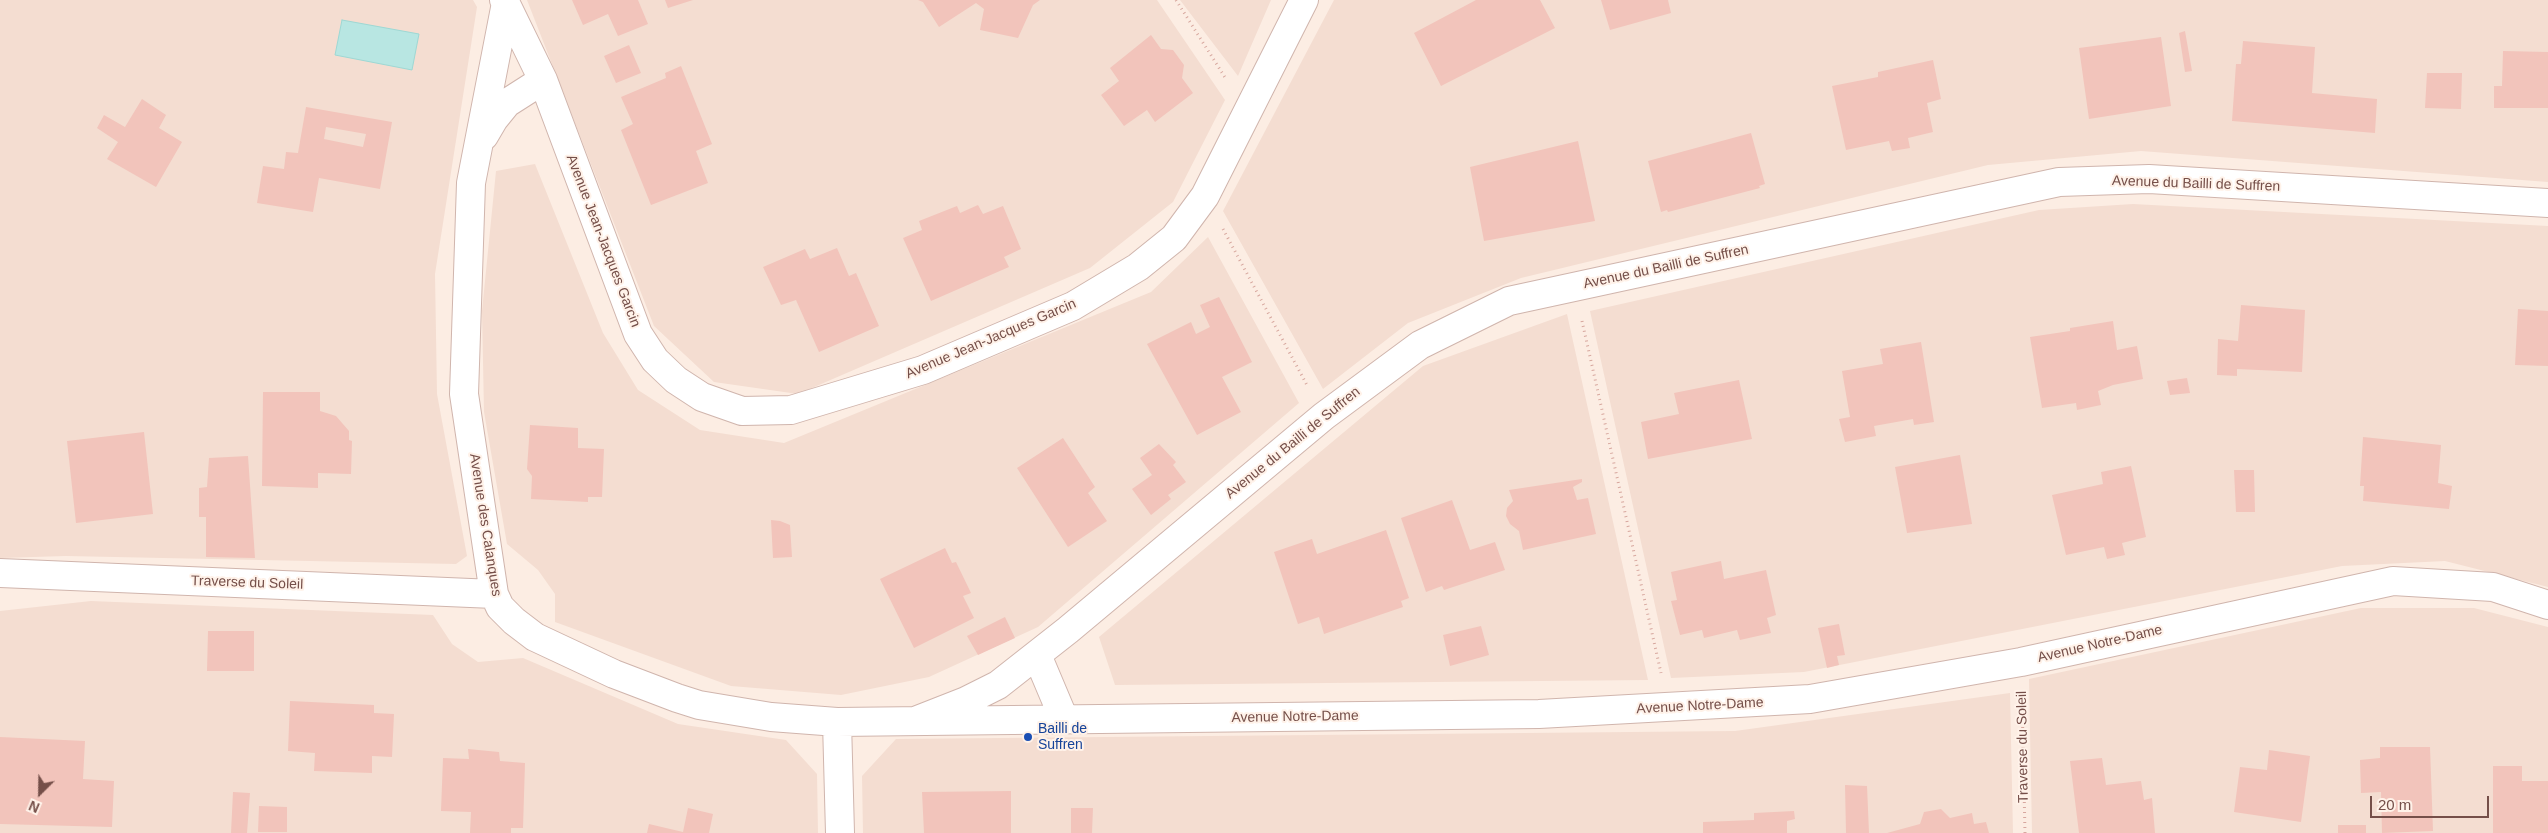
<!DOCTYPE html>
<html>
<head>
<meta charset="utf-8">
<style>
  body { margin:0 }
  #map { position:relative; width:2548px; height:833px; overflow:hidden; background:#fcede3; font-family:Arial,sans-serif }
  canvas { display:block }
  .north { position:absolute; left:15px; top:768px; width:50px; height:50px; -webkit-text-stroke:4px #fff2e9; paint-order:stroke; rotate:203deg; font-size:14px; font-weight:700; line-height:20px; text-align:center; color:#754f49 }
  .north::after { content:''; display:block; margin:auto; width:18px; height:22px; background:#754f49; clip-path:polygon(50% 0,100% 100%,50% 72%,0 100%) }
  .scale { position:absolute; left:2370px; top:796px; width:119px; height:22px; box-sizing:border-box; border:2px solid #754f49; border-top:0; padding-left:6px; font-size:15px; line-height:18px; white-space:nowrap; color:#754f49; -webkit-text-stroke:4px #fff2e9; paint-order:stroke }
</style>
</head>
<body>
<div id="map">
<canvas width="2548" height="833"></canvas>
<div class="north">N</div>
<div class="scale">20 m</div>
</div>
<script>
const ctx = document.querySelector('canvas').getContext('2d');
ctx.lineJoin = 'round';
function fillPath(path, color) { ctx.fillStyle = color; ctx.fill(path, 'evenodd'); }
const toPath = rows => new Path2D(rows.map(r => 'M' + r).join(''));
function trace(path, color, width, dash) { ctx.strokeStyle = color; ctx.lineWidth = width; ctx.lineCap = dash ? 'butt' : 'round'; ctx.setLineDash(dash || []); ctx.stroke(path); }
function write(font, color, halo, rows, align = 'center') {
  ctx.font = font + ' Arial,sans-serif'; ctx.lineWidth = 4; ctx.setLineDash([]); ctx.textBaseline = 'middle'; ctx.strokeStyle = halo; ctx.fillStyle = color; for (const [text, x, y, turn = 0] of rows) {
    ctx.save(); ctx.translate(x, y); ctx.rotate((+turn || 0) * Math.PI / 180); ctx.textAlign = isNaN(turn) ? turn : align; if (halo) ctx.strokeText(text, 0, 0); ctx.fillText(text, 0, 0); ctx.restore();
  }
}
const residential = toPath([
  [0,0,473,0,477,7,435,274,437,394,467,556,456,564,66,556,0,558],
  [527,0,1157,0,1225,100,1173,202,1090,268,798,394,714,382,654,326],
  [1180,0,1271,0,1238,76],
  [1334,0,2548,0,2548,182,2141,151,1988,165,1521,278,1408,323,1323,389,1223,211],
  [535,164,603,333,638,390,700,430,784,443,1151,292,1208,237,1299,403,1038,627,929,677,841,695,731,686,555,622,555,594,538,570,507,544,484,412,482,311,496,171],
  [2133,204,2548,226,2548,587,2445,561,2342,566,1804,672,1671,678,1590,311,2039,210],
  [1567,314,1648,680,1115,685,1099,637,1423,366],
  [91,601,433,615,452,644,478,662,523,658,678,724,786,740,817,774,818,833,0,833,0,611],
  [2361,608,2474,608,2548,627,2548,833,2032,833,2029,679],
  [2010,693,2013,833,863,833,862,776,896,739,1735,731]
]);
const water = toPath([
  [342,20,419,34,412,70,335,55,342,20]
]);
const building = toPath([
  [572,0,638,0,648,24,618,36,608,14,583,25],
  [665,0,693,0,668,8],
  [918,0,1040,0,1033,5,1018,38,980,30,984,9,976,3,939,27,923,2],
  [1476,0,1540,0,1555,28,1441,86,1414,33],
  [1601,0,1668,0,1671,13,1610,30],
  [2185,31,2192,71,2185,72,2179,33],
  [1151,35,1161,49,1173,50,1184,65,1182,78,1193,93,1155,122,1147,110,1124,126,1101,95,1119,81,1110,68],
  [2161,37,2171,106,2089,119,2079,48],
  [2243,41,2315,47,2312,93,2377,99,2375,133,2232,121,2236,64,2241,64],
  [629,45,641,73,616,83,604,56],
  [2503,51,2548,52,2548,108,2494,108,2494,86,2502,86],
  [1933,60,1941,99,1927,103,1933,132,1908,138,1910,148,1892,151,1889,141,1846,150,1832,86,1878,77,1878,72],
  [681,66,712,144,696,151,708,183,651,205,621,130,633,124,621,97,666,78,665,73],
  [2427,73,2462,73,2461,109,2425,108],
  [142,99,166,115,159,128,182,142,156,187,107,159,118,142,97,128,104,115,125,127],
  [306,107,392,122,380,189,319,178,313,212,257,203,263,166,284,169,286,152,298,153],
  [326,127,366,134,363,147,324,139],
  [1751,133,1765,184,1759,186,1760,188,1668,212,1667,210,1661,212,1648,161],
  [1578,141,1595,221,1484,241,1470,167],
  [978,205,983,214,1003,206,1021,249,1004,257,1009,267,931,301,903,238,922,230,919,221,957,206,960,213],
  [837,248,849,276,856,273,879,326,819,352,796,300,781,305,763,267,805,249,810,259],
  [1219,297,1252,362,1222,377,1241,412,1197,435,1147,344,1191,322,1196,334,1210,327,1200,305],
  [2241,305,2305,310,2302,372,2237,369,2237,376,2217,375,2218,339,2238,341],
  [2518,309,2548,311,2548,366,2515,365],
  [2113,321,2117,350,2137,346,2143,379,2113,385,2098,391,2101,405,2077,410,2076,403,2042,408,2030,337,2070,331,2070,328],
  [1921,342,1934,422,1914,425,1913,419,1874,426,1876,436,1845,442,1839,419,1850,417,1842,371,1883,364,1880,349],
  [2187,378,2190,393,2170,395,2167,381],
  [1739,380,1752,439,1648,459,1641,422,1679,414,1674,393],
  [263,392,320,392,320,411,336,416,349,431,349,440,352,441,351,474,318,473,318,488,262,486],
  [530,425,578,428,578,448,604,449,602,497,588,497,588,502,531,499,532,476,527,469],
  [144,432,153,514,76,523,67,441],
  [2363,437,2441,445,2438,483,2452,486,2449,509,2363,501,2364,486,2360,486],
  [1063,438,1095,487,1088,493,1107,521,1068,547,1017,468],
  [1159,444,1176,462,1173,465,1186,482,1168,495,1171,499,1151,515,1132,489,1152,475,1140,458],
  [1960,455,1972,524,1907,533,1895,467],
  [248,456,255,558,206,557,206,517,199,517,199,488,207,487,209,458],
  [2131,466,2146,537,2122,543,2125,555,2107,559,2104,547,2066,555,2052,495,2103,484,2101,472],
  [2234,470,2254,470,2255,512,2236,512],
  [1582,479,1582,482,1573,487,1577,500,1588,498,1596,534,1523,550,1519,531,1510,524,1506,516,1507,508,1513,501,1509,490],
  [1452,500,1470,550,1495,542,1505,570,1444,590,1442,586,1426,592,1401,518],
  [771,520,780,521,790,525,792,557,773,558],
  [1386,530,1409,598,1401,601,1403,607,1324,634,1319,617,1298,624,1274,552,1312,539,1317,554],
  [945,548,952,563,956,562,971,593,963,596,974,618,914,648,880,579],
  [1721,561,1724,579,1766,570,1776,615,1767,618,1771,633,1740,640,1737,630,1704,638,1702,630,1680,635,1671,601,1677,600,1671,572],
  [1005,617,1015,638,978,655,967,636],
  [1839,624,1845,655,1837,656,1839,665,1827,668,1818,628],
  [1481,626,1489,655,1450,666,1443,635],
  [208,631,254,631,254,671,207,671],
  [290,701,374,705,374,713,394,714,392,757,372,756,372,773,314,771,315,753,288,751],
  [0,737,85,741,83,779,114,781,112,827,0,824],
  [2380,747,2430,747,2433,831,2382,833,2381,792,2361,793,2360,760,2380,758],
  [468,749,499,752,500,761,525,763,523,828,511,828,511,833,470,833,471,812,441,811,443,758,469,759],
  [2269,750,2310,756,2301,822,2234,812,2240,767,2267,770],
  [2102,758,2106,785,2141,781,2144,800,2152,798,2155,833,2079,833,2070,761],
  [2493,766,2522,766,2522,781,2548,781,2548,833,2493,833],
  [1845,785,1867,786,1869,833,1846,833],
  [1011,791,1011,833,924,833,922,792],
  [233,792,250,793,247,833,231,833],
  [259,806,287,807,287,832,258,832],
  [688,808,713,814,709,833,647,833,649,824,683,832],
  [1071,808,1093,808,1092,833,1071,833],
  [1941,809,1950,818,1972,813,1974,824,1986,822,1989,833,1887,833,1920,824,1924,812],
  [1794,811,1795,819,1787,821,1787,833,1703,833,1703,822,1754,820,1754,813],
  [2338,825,2366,825,2366,833,2338,833]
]);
const path = toPath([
  [1176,0,1226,79],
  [1223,229,1308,387],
  [1582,321,1661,673],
  [2022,697,2025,833]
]);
const minor = toPath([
  [504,0,543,80,638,334,655,360,676,380,702,397,742,411,791,410,923,370,1073,306,1138,267,1174,238,1205,196,1304,0],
  [506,3,471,183,464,394,494,594,500,607,514,621,535,637,614,674,677,698,699,705,771,717,837,722,840,833],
  [484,136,494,119,507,103,543,80],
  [0,573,494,594],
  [1037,655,1064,719],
  [915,721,966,701,998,685,1068,630,1324,416,1420,345,1509,301,2059,182,2149,179,2548,203],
  [837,722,1539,714,1810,699,2021,662,2393,581,2493,587,2548,605]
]);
const markers = [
  [1028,737,5,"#1a4fb4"]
];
const streetNames = [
  ["Avenue du Bailli de Suffren",2196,184,2],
  ["Avenue Jean-Jacques Garcin",603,241,69],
  ["Avenue du Bailli de Suffren",1666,267,-12],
  ["Avenue Jean-Jacques Garcin",991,339,-23],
  ["Avenue du Bailli de Suffren",1293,443,-39],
  ["Avenue des Calanques",485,525,81],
  ["Traverse du Soleil",247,583,2],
  ["Avenue Notre-Dame",2100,644,-13],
  ["Avenue Notre-Dame",1700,706,-3],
  ["Avenue Notre-Dame",1295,717,-1],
  ["Traverse du Soleil",2023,747,-91]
];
const transitNames = [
  ["Bailli de",1038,729],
  ["Suffren",1038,745]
];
fillPath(residential, '#f4ddd1');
fillPath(water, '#b8e6e2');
trace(water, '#9ed8d4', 1);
fillPath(building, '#f2c4bb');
trace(minor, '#d0b5ad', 30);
trace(path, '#d7a79e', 3, [1, 4]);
trace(minor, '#fff', 28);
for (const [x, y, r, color] of markers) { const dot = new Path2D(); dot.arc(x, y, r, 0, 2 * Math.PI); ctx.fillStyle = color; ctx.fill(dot); trace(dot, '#fff2e9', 2); }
write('14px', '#754f49', '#fff2e9', streetNames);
write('14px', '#164399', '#fff2e9', transitNames, 'left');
</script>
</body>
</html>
